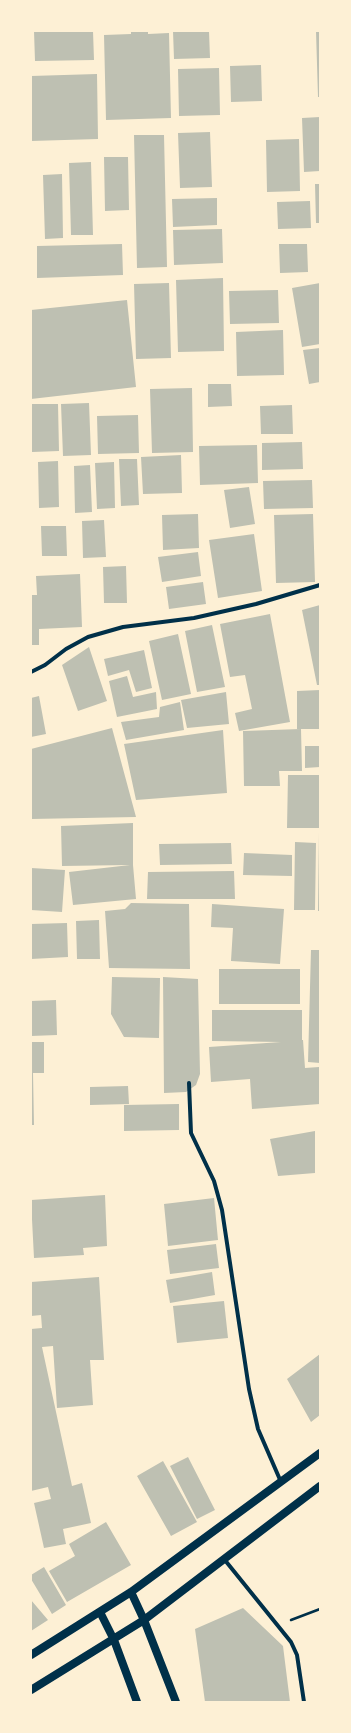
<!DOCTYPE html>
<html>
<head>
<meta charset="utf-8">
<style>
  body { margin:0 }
  #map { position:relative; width:351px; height:1733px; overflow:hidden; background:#fdf0d5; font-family:Raleway,sans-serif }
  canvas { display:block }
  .frame { position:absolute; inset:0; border:32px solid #fdf0d5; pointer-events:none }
</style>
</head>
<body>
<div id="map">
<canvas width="351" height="1733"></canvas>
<div class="frame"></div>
</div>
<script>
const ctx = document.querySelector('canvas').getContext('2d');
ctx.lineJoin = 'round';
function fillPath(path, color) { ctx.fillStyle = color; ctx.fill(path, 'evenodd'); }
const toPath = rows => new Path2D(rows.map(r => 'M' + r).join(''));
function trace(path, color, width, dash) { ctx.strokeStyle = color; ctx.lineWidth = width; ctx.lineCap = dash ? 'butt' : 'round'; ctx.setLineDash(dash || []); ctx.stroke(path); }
const building = toPath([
  [34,31,93,31,94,60,35,61],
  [131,31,148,31,148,34,169,33,171,118,106,120,104,35,131,34],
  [173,31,209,31,210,58,174,59],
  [316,31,320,31,320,97,318,97],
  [261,65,262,101,231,102,230,66],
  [219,68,220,115,179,116,178,69],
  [97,74,98,139,31,141,31,76],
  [320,117,320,171,304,172,302,118],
  [210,132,212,187,180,188,178,133],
  [134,135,164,135,167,267,137,268],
  [299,139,300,191,267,192,266,140],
  [104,157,128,157,129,210,105,211],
  [91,162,93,235,71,235,69,163],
  [62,174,63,238,45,239,43,175],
  [315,184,320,184,320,223,316,223],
  [217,198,217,225,173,227,172,199],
  [310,201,311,228,278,229,277,202],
  [222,229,223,263,174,265,173,230],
  [122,244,123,275,37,278,37,246],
  [279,244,307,244,308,272,280,273],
  [223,278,224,351,178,352,176,280],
  [169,283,171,358,136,359,134,284],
  [320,283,320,344,302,347,292,288],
  [278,290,279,323,230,324,229,291],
  [127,300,136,387,31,399,31,310],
  [283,330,284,375,237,376,236,332],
  [320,348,320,382,309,384,303,350],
  [208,384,231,384,232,406,208,407],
  [192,388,193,452,152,453,150,389],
  [89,403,91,455,63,456,61,404],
  [31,404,58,404,59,451,32,452],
  [292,405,293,434,261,434,260,406],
  [138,415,139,453,98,454,97,416],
  [302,442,303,469,262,470,262,443],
  [257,445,258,483,200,485,199,446],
  [181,455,182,493,143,494,141,457],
  [119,459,137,459,139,505,121,506],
  [58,461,59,507,39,508,38,462],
  [114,462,115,508,97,509,95,463],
  [90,465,92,512,75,513,74,466],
  [312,480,313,508,264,509,263,481],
  [249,487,255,524,230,528,224,490],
  [198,514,199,548,163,550,162,515],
  [313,514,315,582,276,583,274,515],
  [104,520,106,557,83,558,82,521],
  [41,526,66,526,67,556,42,556],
  [254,534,262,591,218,598,209,540],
  [198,552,201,576,162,582,158,557],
  [126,566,127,603,104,603,103,567],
  [80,574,82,627,39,629,39,645,31,645,31,595,37,595,36,576],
  [203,582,206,604,169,609,166,587],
  [320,605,320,685,317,685,302,610],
  [270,614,290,722,239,731,235,713,252,709,245,675,230,677,220,624],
  [212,625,225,687,197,692,185,631],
  [178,634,191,694,162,700,149,641],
  [89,647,107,701,78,711,62,665],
  [144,650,152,688,136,692,129,670,108,676,104,659],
  [127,676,133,697,156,692,157,709,117,717,109,681],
  [320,690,320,729,297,729,297,691],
  [226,692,229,724,187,728,181,700],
  [39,696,46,734,31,737,31,698],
  [180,702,184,730,126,740,121,722,159,717,160,707],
  [112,728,136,817,31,819,31,749],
  [301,729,302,771,279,771,280,786,244,786,243,731],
  [223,730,227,793,136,800,124,744],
  [305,746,320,746,320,767,305,768],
  [288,775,320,775,320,828,287,828],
  [133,823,133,865,136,899,73,905,69,872,130,865,62,866,61,826],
  [319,832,320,832,320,911,318,911],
  [295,842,316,843,315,910,294,910],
  [231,843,232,864,160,865,159,844],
  [244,853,292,855,292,876,243,875],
  [31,868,65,870,62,912,31,910],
  [234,871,235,899,147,899,148,872],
  [131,903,189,904,190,969,109,968,105,911,125,909],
  [212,904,284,909,280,964,231,961,233,928,211,927],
  [99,920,100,959,77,959,76,921],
  [67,923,68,957,31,959,31,924],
  [311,950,320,950,320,1063,308,1062],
  [219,969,300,969,300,1004,219,1004],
  [112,977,160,978,159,1038,124,1037,111,1014],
  [163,977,198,979,200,1074,196,1085,186,1092,164,1093],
  [56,1000,57,1035,31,1036,31,1001],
  [212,1010,302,1010,302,1040,303,1040,305,1068,319,1067,320,1104,252,1109,250,1079,211,1082,209,1047,281,1042,212,1041],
  [31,1042,44,1042,44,1073,33,1073,34,1125,31,1125],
  [128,1086,129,1104,90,1105,90,1087],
  [179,1104,179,1130,124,1131,124,1105],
  [315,1131,315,1173,278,1176,270,1139],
  [105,1195,107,1246,83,1248,84,1255,34,1258,31,1200],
  [214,1198,218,1240,168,1246,164,1204],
  [216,1244,219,1268,170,1274,167,1250],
  [212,1272,215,1295,170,1303,166,1280],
  [99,1277,104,1360,90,1360,93,1405,57,1408,53,1346,42,1347,72,1486,82,1483,91,1523,63,1529,66,1544,44,1548,34,1503,51,1499,48,1487,31,1491,31,1329,42,1328,41,1315,31,1316,31,1282],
  [224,1301,228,1338,177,1343,173,1306],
  [320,1354,320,1415,311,1422,287,1379],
  [188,1457,215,1510,197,1519,170,1466],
  [163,1461,197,1522,171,1536,137,1476],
  [106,1522,131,1565,67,1602,49,1571,75,1556,69,1544],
  [44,1567,66,1605,52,1614,31,1579,31,1575],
  [31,1600,48,1620,31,1631],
  [243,1608,283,1646,290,1702,205,1702,195,1629]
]);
const path = toPath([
  [291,1620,320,1609]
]);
const minor = toPath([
  [31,672,45,665,66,649,88,637,123,627,194,618,256,604,320,585],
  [189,1083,191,1133,214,1181,222,1210,249,1389,258,1429,281,1482],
  [224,1559,291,1642,297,1655,304,1702]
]);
const secondary = toPath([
  [131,1592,144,1620,176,1702],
  [100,1612,114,1640,137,1702],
  [31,1655,131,1592,320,1453],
  [31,1690,144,1620,320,1486]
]);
fillPath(building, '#bec0b2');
trace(path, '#003049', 2.5);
trace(minor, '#003049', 4);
trace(secondary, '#003049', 8);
</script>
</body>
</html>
